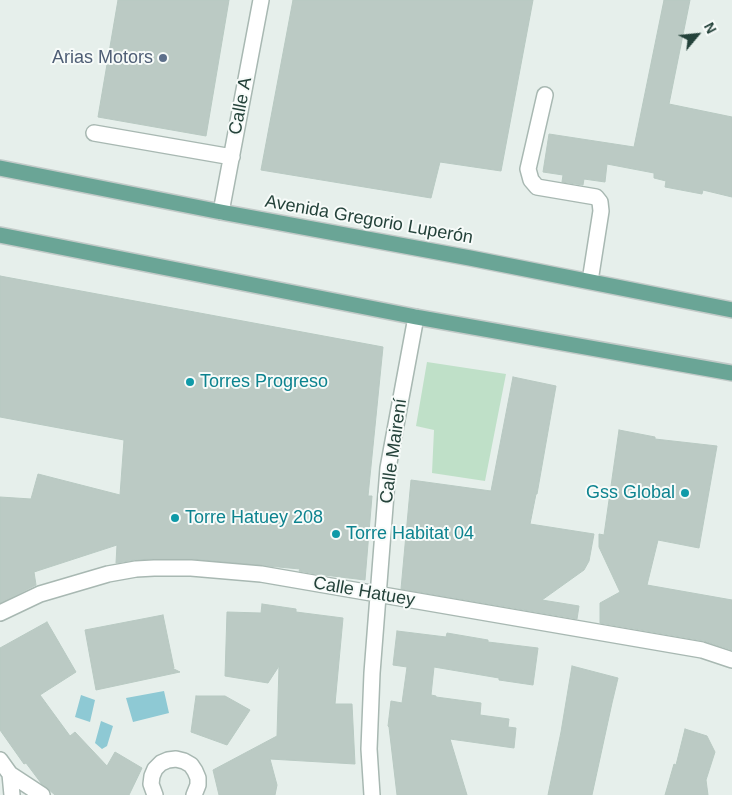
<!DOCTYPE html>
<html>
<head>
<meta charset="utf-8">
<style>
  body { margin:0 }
  #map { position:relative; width:732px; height:795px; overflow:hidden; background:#e6efeb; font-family:Helvetica,sans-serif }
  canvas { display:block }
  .north { position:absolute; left:672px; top:10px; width:50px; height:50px; -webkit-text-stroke:4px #f7fbf9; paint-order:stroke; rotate:62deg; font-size:14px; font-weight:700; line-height:20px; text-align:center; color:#24423a }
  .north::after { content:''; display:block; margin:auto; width:18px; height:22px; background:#24423a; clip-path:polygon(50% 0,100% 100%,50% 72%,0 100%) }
</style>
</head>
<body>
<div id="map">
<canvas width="732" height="795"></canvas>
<div class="north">N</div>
</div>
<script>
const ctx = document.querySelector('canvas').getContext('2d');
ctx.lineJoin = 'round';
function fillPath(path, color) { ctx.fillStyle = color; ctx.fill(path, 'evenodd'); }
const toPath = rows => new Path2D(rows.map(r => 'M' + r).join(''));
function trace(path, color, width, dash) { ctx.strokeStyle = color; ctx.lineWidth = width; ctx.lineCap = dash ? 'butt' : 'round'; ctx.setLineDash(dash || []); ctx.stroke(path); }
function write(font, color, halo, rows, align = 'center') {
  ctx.font = font + ' Helvetica,sans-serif'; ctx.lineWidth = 4; ctx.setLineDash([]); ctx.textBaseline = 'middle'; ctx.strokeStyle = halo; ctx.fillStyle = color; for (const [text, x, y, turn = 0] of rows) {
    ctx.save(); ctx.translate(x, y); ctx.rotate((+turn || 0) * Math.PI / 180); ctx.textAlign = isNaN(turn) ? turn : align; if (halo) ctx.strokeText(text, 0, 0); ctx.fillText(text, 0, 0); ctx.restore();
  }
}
const green = toPath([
  [427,362,506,374,485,481,432,473,434,430,416,426]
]);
const water = toPath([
  [164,691,169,713,133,722,126,698],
  [81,695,95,700,90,722,75,717],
  [101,721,113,726,107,746,102,749,95,743]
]);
const building = toPath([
  [118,0,229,0,206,136,98,117,118,0],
  [293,0,533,0,501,171,440,162,431,198,261,170,293,0],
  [664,0,690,0,669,104,732,117,732,197,703,190,702,194,665,187,666,181,654,178,654,173,607,164,605,182,584,179,583,185,562,182,563,175,543,172,549,134,634,147,664,0],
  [0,276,383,347,368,496,372,496,365,580,316,574,299,571,300,569,192,559,153,559,135,560,116,563,117,545,34,572,36,585,0,603,0,497,31,499,38,474,120,495,124,440,0,417,0,276],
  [513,377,556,386,537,494,536,494,530,524,594,534,589,561,584,570,542,600,579,606,577,619,401,589,411,480,491,491,513,377],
  [619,430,655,437,655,439,717,446,699,548,658,540,647,585,732,600,732,650,704,641,600,623,600,603,620,592,599,547,599,534,604,535,619,430],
  [262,604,296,609,296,612,343,618,335,704,352,704,355,764,270,759,277,785,275,795,219,795,213,770,277,736,279,666,268,683,225,676,227,612,261,613,262,604],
  [163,615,174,668,172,668,180,672,96,690,85,630,163,615],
  [47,622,76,672,40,695,70,736,75,732,107,766,115,752,142,768,129,795,55,795,41,783,26,763,24,764,0,730,0,648,47,622],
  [397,631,446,637,447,633,488,640,488,642,538,648,533,685,499,680,499,678,434,667,431,695,436,696,436,697,481,703,480,715,509,719,508,727,516,728,514,748,450,739,467,795,397,795,389,727,388,726,391,701,402,703,407,667,393,665,397,631],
  [572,666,618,678,612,703,592,795,548,795,561,732,572,666],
  [196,696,225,696,250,710,227,745,191,732,196,696],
  [685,729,707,736,715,752,706,780,708,795,665,795,674,764,676,765,685,729]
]);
const minor = toPath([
  [545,95,528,169,531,180,537,187,596,197,600,202,601,211,590,281],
  [94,133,232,157],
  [221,212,261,0],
  [0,613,40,594,108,574,136,569,154,568,191,568,261,574,702,650,732,660],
  [0,760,10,774,42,795],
  [10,774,12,795],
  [155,795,151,784,152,776,155,769,161,763,168,760,176,759,184,761,191,765,195,771,198,778,198,785,194,795],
  [372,795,369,749,372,673,388,468,416,317]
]);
const major = toPath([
  [0,168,221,212,470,258,732,310],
  [0,235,416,317,732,373]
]);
const markers = [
  [163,58,5,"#5c6f8a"],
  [190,382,5,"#0f9aa8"],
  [685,493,5,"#0f9aa8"],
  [175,518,5,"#0f9aa8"],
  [336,534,5,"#0f9aa8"]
];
const serviceNames = [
  ["Arias Motors",153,58]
];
const streetNames = [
  ["Calle A",241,106,-79],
  ["Avenida Gregorio Luperón",369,220,10],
  ["Calle Mairení",394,451,-82],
  ["Calle Hatuey",364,592,10]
];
const cultureNames = [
  ["Torres Progreso",200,382],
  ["Gss Global",675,493,"right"],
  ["Torre Hatuey 208",185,518],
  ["Torre Habitat 04",346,534]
];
fillPath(green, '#bfe0c8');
fillPath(water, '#8ec9d4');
fillPath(building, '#bbcac4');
trace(building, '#b8c9c2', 1);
trace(minor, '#a8b8b2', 18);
trace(major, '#c2cac8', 18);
trace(minor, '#fff', 15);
trace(major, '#6aa596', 15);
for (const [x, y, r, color] of markers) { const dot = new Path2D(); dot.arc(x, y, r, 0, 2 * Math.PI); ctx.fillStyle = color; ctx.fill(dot); trace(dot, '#f7fbf9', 2); }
write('18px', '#4e5e75', '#f7fbf9', serviceNames, 'right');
write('18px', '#24423a', '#f7fbf9', streetNames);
write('18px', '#0d838f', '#f7fbf9', cultureNames, 'left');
</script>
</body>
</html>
